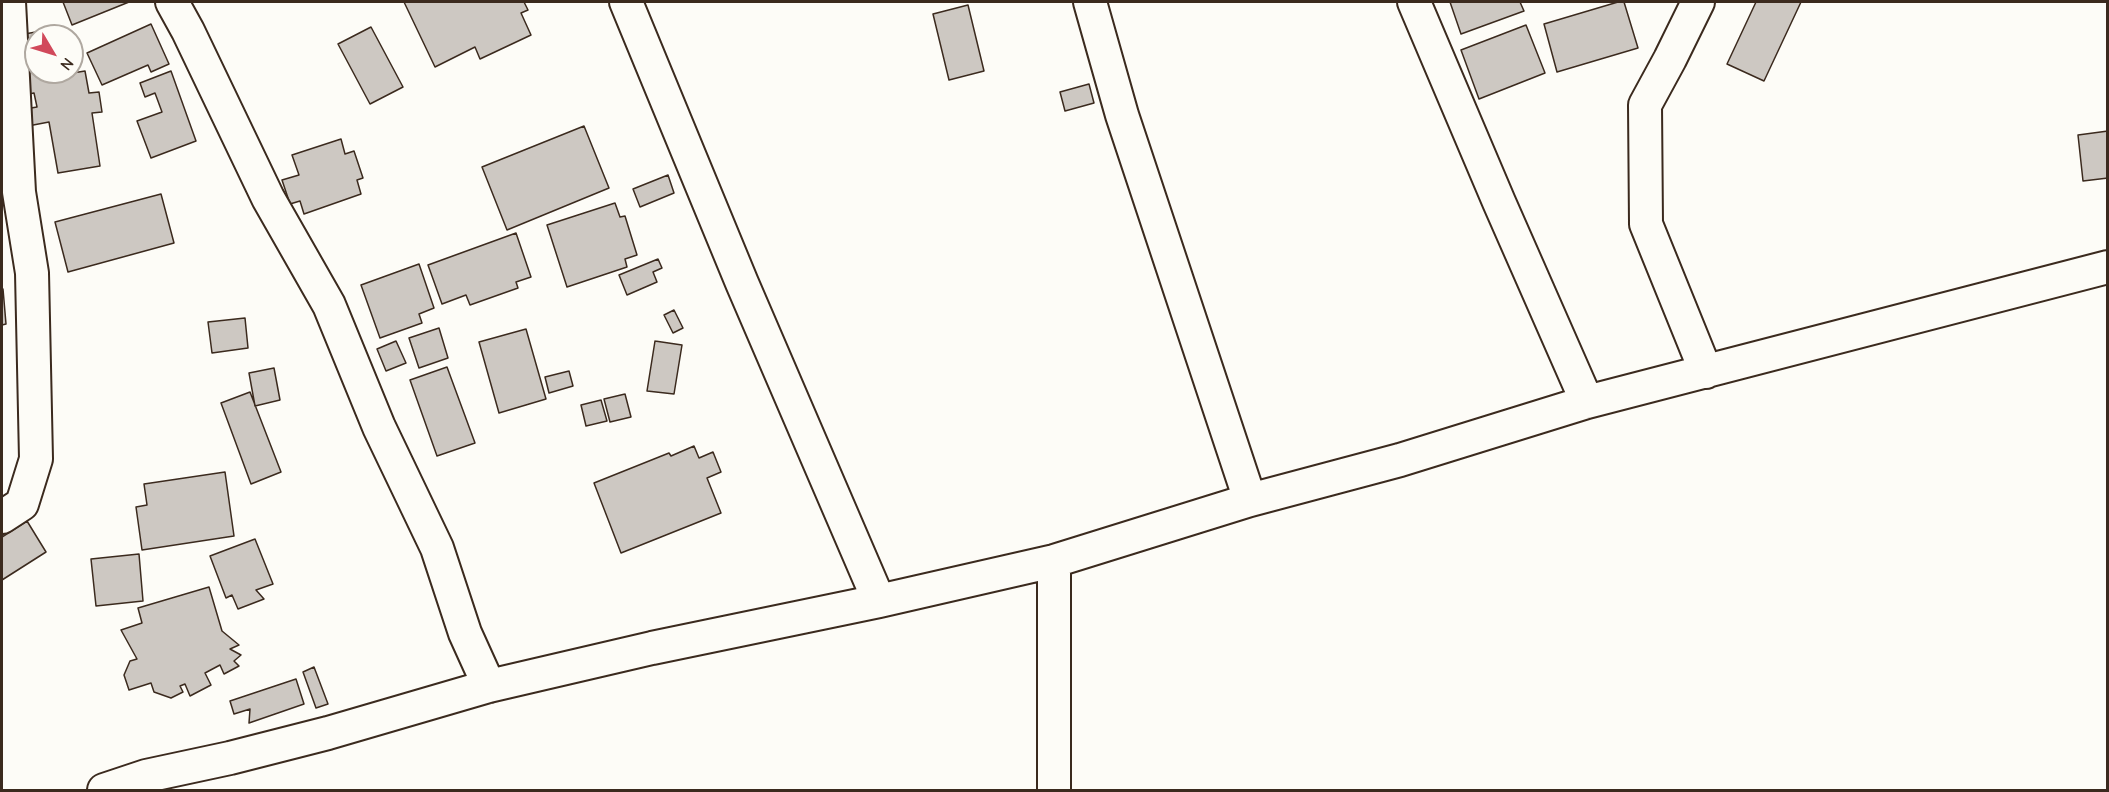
<!DOCTYPE html>
<html>
<head>
<meta charset="utf-8">
<style>
  body { margin:0 }
  #map { position:relative; width:2109px; height:792px; overflow:hidden; background:#fdfcf7; font-family:"Comic Neue",sans-serif }
  canvas { display:block }
  .frame { position:absolute; inset:0; border:3px solid #3b2a1e; pointer-events:none }
  .north { position:absolute; left:24px; top:24px; width:60px; height:60px; box-sizing:border-box; background:#fdfcf7; border:2px solid #afa8a0; border-radius:50%; rotate:128deg; font-size:16px; font-weight:700; line-height:24px; text-align:center; color:#3b2a1e }
  .north::after { content:''; display:block; margin:auto; width:21px; height:27px; background:#d1495b; clip-path:polygon(50% 0,100% 100%,50% 72%,0 100%) }
</style>
</head>
<body>
<div id="map">
<canvas width="2109" height="792"></canvas>
<div class="frame"></div>
<div class="north">N</div>
</div>
<script>
const ctx = document.querySelector('canvas').getContext('2d');
ctx.lineJoin = 'round';
function fillPath(path, color) { ctx.fillStyle = color; ctx.fill(path, 'evenodd'); }
const toPath = rows => new Path2D(rows.map(r => 'M' + r).join(''));
function trace(path, color, width, dash) { ctx.strokeStyle = color; ctx.lineWidth = width; ctx.lineCap = dash ? 'butt' : 'round'; ctx.setLineDash(dash || []); ctx.stroke(path); }
const building = toPath([
  [63,2,129,2,72,25,63,2],
  [404,2,524,2,528,10,521,13,531,35,480,59,475,47,435,67,404,2],
  [1450,2,1520,2,1524,11,1461,34,1450,2],
  [1618,2,1624,2,1638,48,1557,72,1544,24,1618,2],
  [1756,2,1801,2,1764,81,1727,64,1756,2],
  [968,5,984,71,949,80,933,14,968,5],
  [151,24,169,64,151,72,148,65,102,85,87,53,151,24],
  [1526,25,1545,73,1479,99,1461,50,1526,25],
  [371,27,403,87,370,104,338,44,371,27],
  [52,29,53,36,36,36,36,72,59,72,60,75,85,71,89,93,99,92,102,112,92,113,100,166,58,173,49,122,28,126,25,109,37,107,34,93,24,95,14,36,52,29],
  [171,71,196,141,151,158,137,121,162,112,155,93,145,97,140,83,171,71],
  [1089,84,1094,103,1065,111,1060,92,1089,84],
  [584,126,609,188,507,230,482,167,584,126],
  [2108,131,2108,178,2083,181,2078,135,2108,131],
  [341,139,345,154,354,151,363,178,357,180,361,194,304,214,300,201,290,204,282,180,299,175,292,155,341,139],
  [668,175,674,193,640,207,633,189,668,175],
  [161,194,174,243,68,272,55,222,161,194],
  [615,203,620,217,625,216,637,255,625,259,627,267,567,287,547,225,615,203],
  [516,233,531,277,516,282,518,288,470,305,466,295,442,304,428,265,516,233],
  [658,259,662,268,653,272,657,282,627,295,619,275,658,259],
  [419,264,434,308,419,314,422,323,380,338,361,285,419,264],
  [3,289,6,324,2,325,2,290,3,289],
  [674,310,683,328,673,333,664,315,674,310],
  [245,318,248,348,212,353,208,322,245,318],
  [439,328,448,358,419,368,409,338,439,328],
  [526,329,546,399,499,413,479,342,526,329],
  [396,341,406,363,386,371,377,349,396,341],
  [655,341,682,345,674,394,647,391,655,341],
  [447,367,475,443,437,456,410,380,447,367],
  [274,368,280,400,255,406,249,373,274,368],
  [569,371,573,386,549,393,545,377,569,371],
  [250,392,281,472,251,484,221,403,250,392],
  [625,394,631,417,610,422,604,399,625,394],
  [601,400,607,421,586,426,581,405,601,400],
  [694,446,699,458,713,452,721,472,707,478,721,513,621,553,594,483,669,453,671,456,694,446],
  [225,472,234,536,142,550,136,507,147,505,144,484,225,472],
  [27,521,46,552,2,580,2,537,27,521],
  [255,539,273,584,256,590,264,599,238,609,232,595,226,598,210,556,255,539],
  [139,554,143,601,96,606,91,559,139,554],
  [209,587,222,631,239,645,230,649,241,655,234,661,239,666,224,674,220,665,205,673,211,685,190,696,185,684,180,686,183,692,171,698,154,692,151,683,129,690,124,675,130,661,137,659,121,630,142,623,138,608,209,587],
  [314,667,328,704,316,708,303,672,314,667],
  [296,679,304,704,249,723,250,709,234,714,230,701,296,679]
]);
const minor = toPath([
  [172,2,188,31,268,198,329,305,379,427,437,548,465,633,489,686],
  [626,2,742,283,879,601],
  [1090,2,1122,115,1250,500],
  [1414,2,1499,202,1587,402],
  [1698,2,1670,59,1645,105,1646,224,1706,372],
  [2,517,22,504,36,459,32,273,19,192,9,2],
  [104,790,146,776,230,758,328,733,489,686,652,648,879,601,1054,561,1250,500,1400,460,1587,402,2108,267],
  [1054,790,1054,561]
]);
fillPath(building, '#cdc8c2');
trace(building, '#3b2a1e', 1.5);
trace(minor, '#3b2a1e', 36);
trace(minor, '#fdfcf7', 32);
</script>
</body>
</html>
